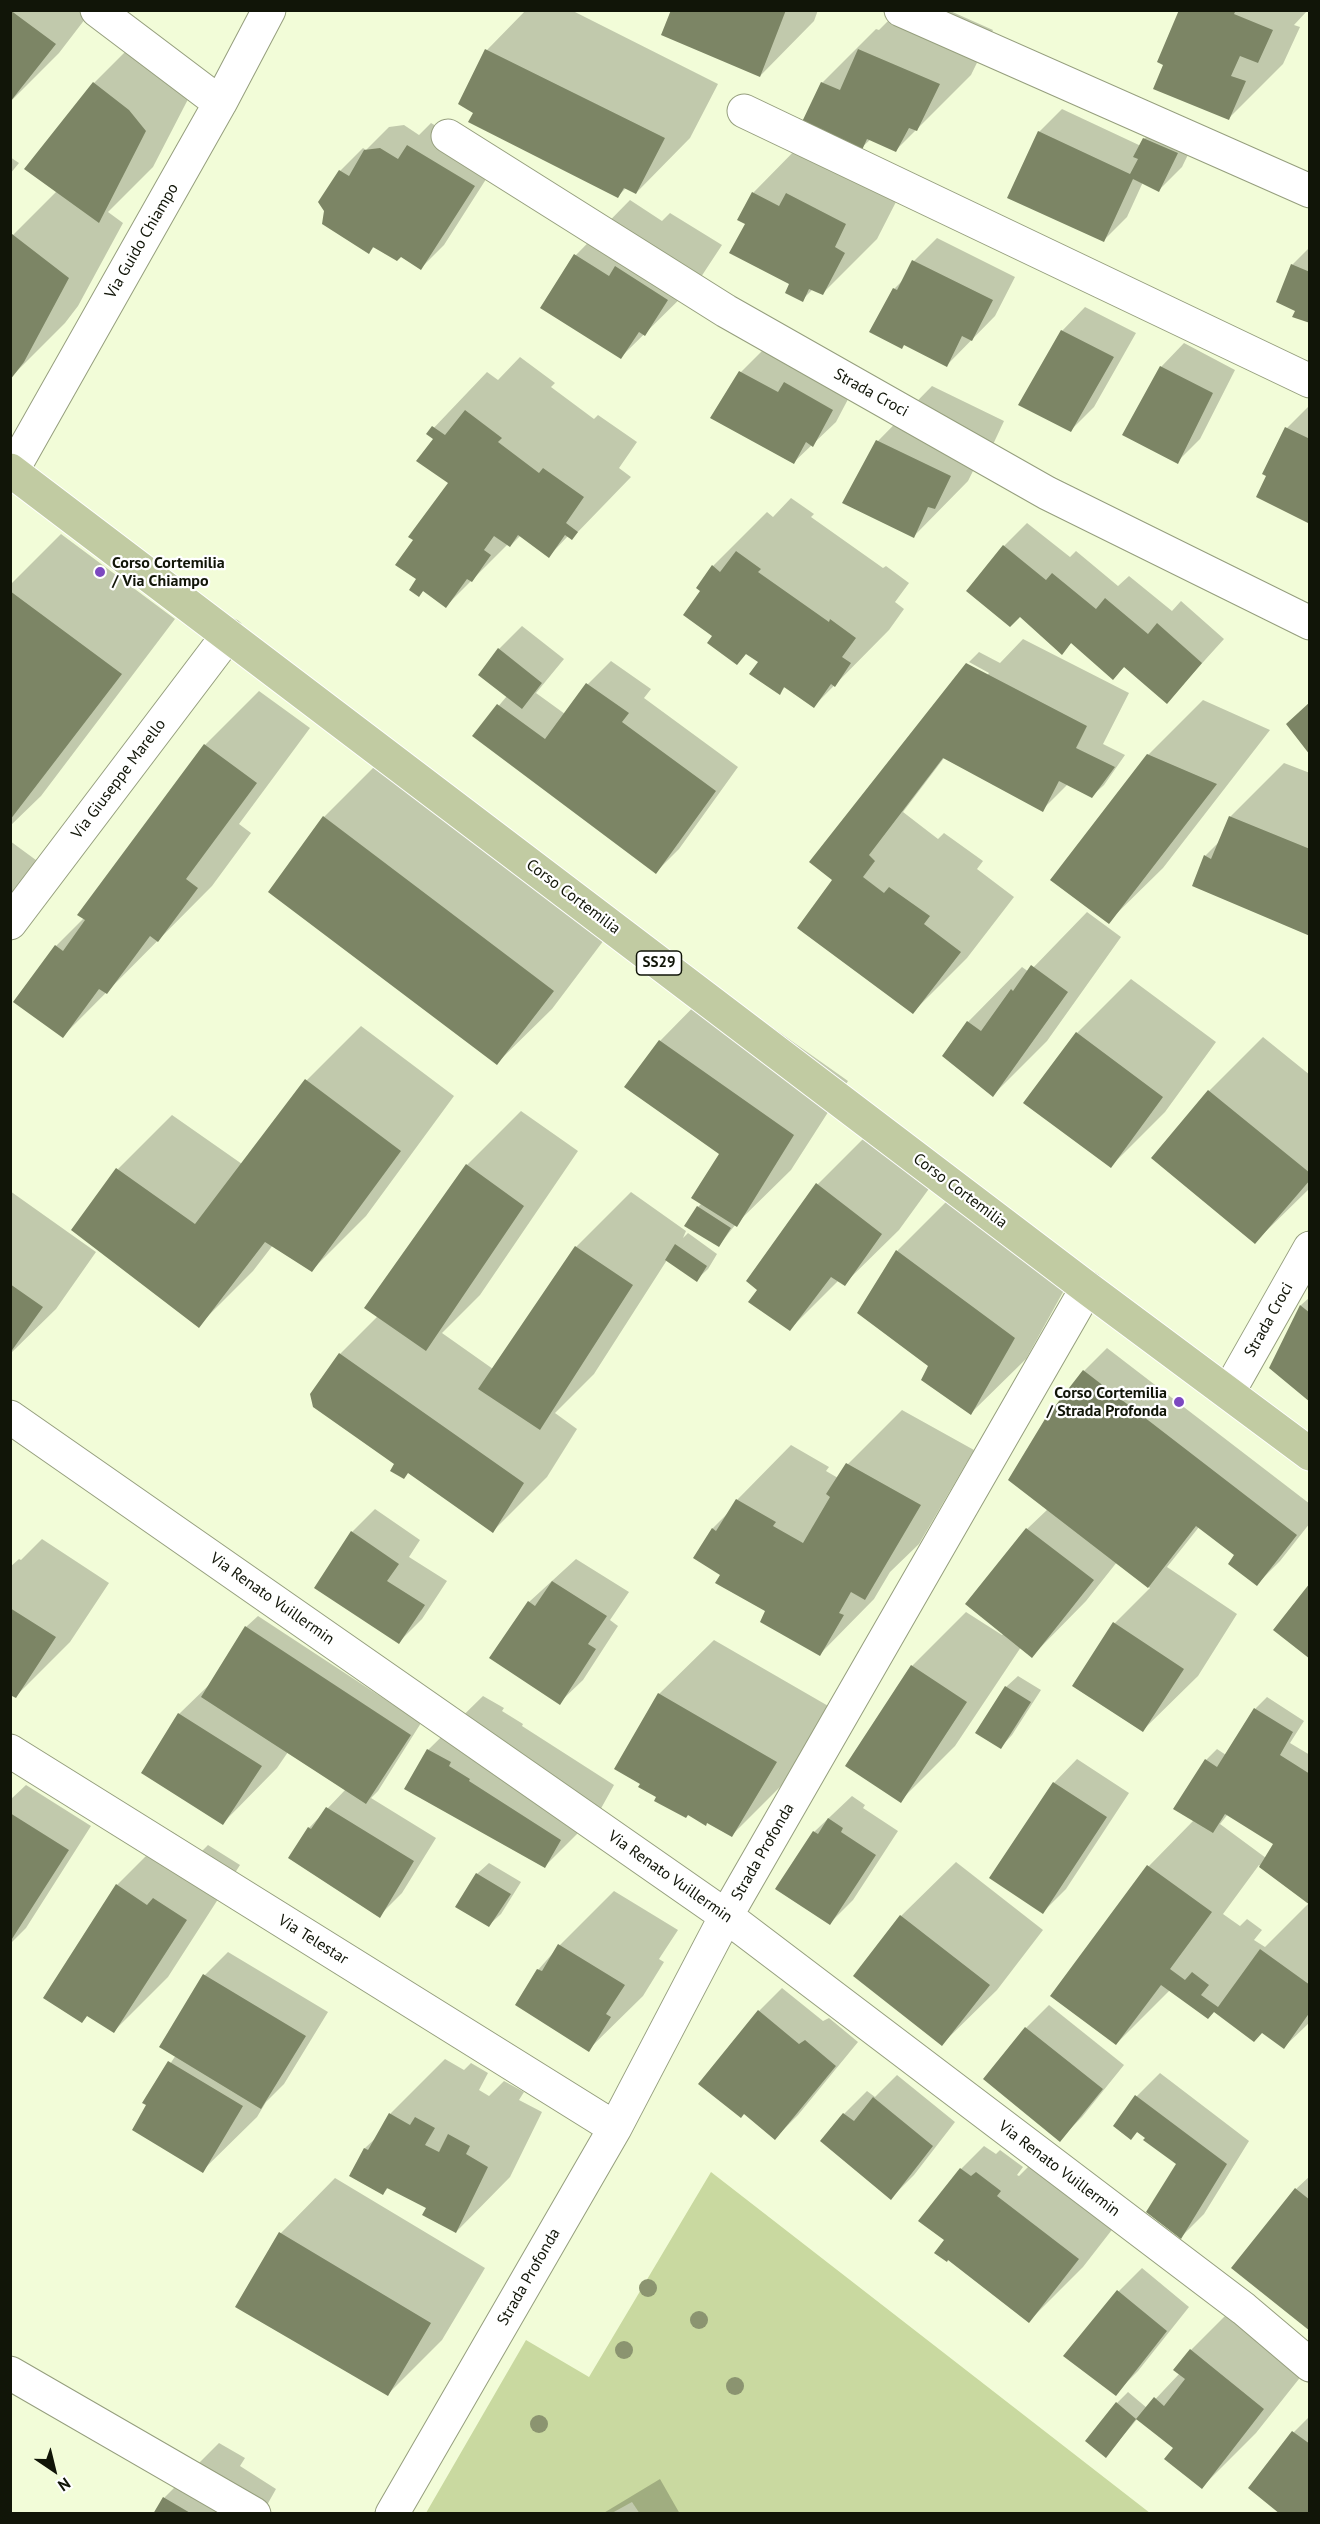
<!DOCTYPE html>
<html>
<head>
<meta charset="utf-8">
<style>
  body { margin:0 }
  #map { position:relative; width:1320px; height:2524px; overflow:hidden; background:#f2fcd8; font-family:"PT Sans",sans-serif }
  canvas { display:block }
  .frame { position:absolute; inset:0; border:12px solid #111508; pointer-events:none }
  .north { position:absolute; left:24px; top:2440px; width:60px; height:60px; -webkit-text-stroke:4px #fff; paint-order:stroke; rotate:145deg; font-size:16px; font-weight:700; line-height:24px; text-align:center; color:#111508 }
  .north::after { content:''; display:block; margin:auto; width:21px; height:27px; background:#111508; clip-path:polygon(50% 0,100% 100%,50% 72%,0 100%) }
</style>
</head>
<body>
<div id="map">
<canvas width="1320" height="2524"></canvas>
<div class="frame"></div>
<div class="north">N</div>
</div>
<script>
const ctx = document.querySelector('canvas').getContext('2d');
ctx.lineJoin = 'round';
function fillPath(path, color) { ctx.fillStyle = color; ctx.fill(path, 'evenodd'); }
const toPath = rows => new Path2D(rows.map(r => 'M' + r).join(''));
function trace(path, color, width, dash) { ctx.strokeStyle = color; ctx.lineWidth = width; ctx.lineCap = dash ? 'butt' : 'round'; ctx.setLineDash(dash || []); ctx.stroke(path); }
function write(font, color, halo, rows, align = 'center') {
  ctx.font = font + ' "PT Sans",sans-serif'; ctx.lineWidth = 4.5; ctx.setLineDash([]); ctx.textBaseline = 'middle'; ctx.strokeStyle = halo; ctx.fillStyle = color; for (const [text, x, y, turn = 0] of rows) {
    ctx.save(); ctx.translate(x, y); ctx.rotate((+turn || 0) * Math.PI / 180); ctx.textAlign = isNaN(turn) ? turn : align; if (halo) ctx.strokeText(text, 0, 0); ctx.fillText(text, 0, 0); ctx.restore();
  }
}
const green = toPath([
  [711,2172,1150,2513,640,2514,632,2502,612,2513,426,2513,526,2340,589,2377]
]);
const shadow = toPath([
  [10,10,92,10,59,53,10,102],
  [526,10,571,10,718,84,690,138,636,193,626,188,618,196,460,104,487,50],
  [673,10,818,10,814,21,760,76],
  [899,10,948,10,993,30,971,75,896,150,871,139,860,149,898,198,877,239,822,294,813,289,802,300,747,223,753,193,807,138,822,83,876,29,879,30],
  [1181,10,1308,10,1294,25,1300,27,1283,64,1229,118],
  [148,29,200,76,153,167,108,212,123,223,78,306,65,323,11,377,10,238,57,191,94,83],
  [1062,109,1141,146,1144,139,1167,116,1200,130,1182,167,1159,190,1143,182,1127,217,1104,240,1039,132],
  [431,123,497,162,444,245,421,268,401,255,375,246,369,252,326,211,340,171,363,148,366,150,389,127,404,125,419,135],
  [10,157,19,163,10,174],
  [630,200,662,221,670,213,722,245,699,280,621,357,542,307,576,255],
  [937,238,1015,277,995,316,947,365,894,289,906,277,914,261],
  [1310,247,1310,322,1297,310,1292,265],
  [1085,307,1136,333,1094,407,1071,430,1062,331],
  [1184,343,1235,370,1200,439,1177,462,1161,367],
  [764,349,855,386,836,422,793,463,713,418,741,372],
  [520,357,555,383,551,387,594,419,598,415,637,442,619,468,631,477,572,538,568,536,549,556,521,535,510,546,508,544,446,606,424,590,419,595,418,579,450,482,435,439,428,434,487,372,498,380],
  [932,386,1004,421,989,453,975,467,968,481,914,536,844,502,878,441],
  [1310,405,1310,522,1268,475,1287,428],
  [791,498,814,514,811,517,883,568,886,566,909,583,895,602,904,609,889,630,814,706,786,686,779,693,760,662,714,636,702,591,713,566,767,512,773,517],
  [1027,523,1070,557,1076,551,1118,586,1129,576,1172,611,1181,601,1224,639,1167,702,1125,666,1113,678,1072,642,1062,653,1020,616,968,591,1004,546],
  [61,534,175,619,41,796,10,826,10,585],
  [522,626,564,659,536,693,565,714,588,684,611,661,651,689,644,698,738,767,679,849,656,872,474,735,507,696,499,649],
  [1023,639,1129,693,1103,744,1125,755,1104,785,1092,796,1068,784,1042,810,944,758,903,812,938,839,944,833,983,861,977,869,1014,897,967,958,913,1012,799,928,989,673,969,662,979,652,1000,663],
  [259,691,310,728,239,824,251,833,212,886,63,1036,15,1001,56,946,84,918,205,745],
  [1203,700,1270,730,1163,868,1108,922,1148,755],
  [378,763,607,936,552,1009,497,1063,324,817],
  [1284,763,1310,773,1310,934,1205,856,1221,840,1230,817],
  [10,841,40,863,10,901],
  [1087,912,1121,937,1047,1041,993,1095,944,1056,968,1022,1022,967,1029,972],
  [1131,979,1216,1042,1165,1112,1111,1166,1077,1033],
  [714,986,848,1081,791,1170,736,1224,719,1245,698,1207,702,1203,721,1153,660,1041],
  [361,1026,454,1096,366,1216,312,1270,273,1245,253,1271,198,1326,118,1169,172,1115,242,1164,307,1080],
  [1263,1037,1310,1075,1310,1188,1255,1242,1209,1091],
  [521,1111,578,1151,480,1295,442,1333,493,1369,576,1247,631,1192,686,1231,683,1238,688,1233,717,1254,708,1269,696,1280,667,1260,594,1374,555,1413,577,1429,547,1477,493,1531,396,1463,340,1354,378,1316,467,1165],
  [872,1130,936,1179,899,1230,844,1284,839,1280,790,1329,759,1290,818,1184],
  [10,1191,96,1252,56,1309,10,1354],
  [952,1196,1068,1283,1026,1359,971,1413,930,1365,859,1313,898,1250],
  [1310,1297,1310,1400,1271,1368,1301,1305],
  [1107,1348,1310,1504,1310,1523,1280,1561,1257,1584,1236,1555,1199,1527,1167,1567,1237,1614,1198,1676,1143,1730,1074,1685,1115,1623,1150,1588,1117,1562,1086,1601,1032,1656,1021,1647,955,1746,900,1801,912,1666,966,1612,1002,1635,1004,1633,967,1604,1027,1529,1048,1509,1047,1420,1084,1371],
  [902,1410,974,1450,919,1544,890,1572,874,1599,820,1654,722,1574,695,1557,713,1528,729,1512,737,1500,791,1445,829,1467,826,1471,838,1478,848,1464],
  [375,1509,420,1540,409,1557,447,1581,422,1619,399,1642,352,1532],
  [42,1539,109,1583,70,1642,16,1696,10,1693,10,1567,19,1559,21,1560],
  [576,1559,629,1592,610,1620,618,1626,583,1680,559,1703,491,1658,529,1602],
  [258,1616,421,1723,378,1791,371,1798,436,1838,402,1893,379,1916,309,1828,346,1789,288,1752,277,1768,223,1823,179,1714,212,1682,246,1627],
  [714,1640,830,1707,786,1781,732,1835,708,1821,688,1814,659,1694],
  [1018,1676,1041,1690,1012,1735,1001,1747,1006,1687],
  [483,1696,504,1708,502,1711,523,1724,522,1726,614,1785,599,1812,545,1866,428,1750],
  [1267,1697,1304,1721,1290,1743,1310,1755,1310,2022,1284,2047,1262,2032,1170,1990,1116,2044,1052,1996,1149,1866,1194,1820,1206,1760,1217,1749,1226,1755,1256,1708],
  [1228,1814,1279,1838,1266,1858,1220,1824],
  [1259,1865,1309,1903,1265,1947,1254,1940,1262,1930,1247,1919,1240,1926,1223,1914],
  [1077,1759,1129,1793,1066,1889,1043,1912,991,1878,1054,1783],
  [26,1785,91,1826,26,1928,10,1944,10,1800],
  [852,1796,865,1805,863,1808,898,1831,853,1900,830,1923,814,1832],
  [171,1831,202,1851,208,1845,240,1865,168,1977,114,2031,117,1885],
  [956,1862,1043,1930,997,1990,942,2044,901,1916],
  [489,1863,521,1882,501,1914,489,1925,477,1874],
  [614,1891,678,1930,659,1959,664,1962,643,1996,588,2050,538,1970,560,1945],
  [228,1952,328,2012,284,2084,266,2102,257,2117,202,2171,148,2105,144,2103,176,2055,161,2047,205,1975],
  [782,1988,823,2021,829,2018,858,2042,798,2115,775,2138,759,2011],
  [1049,2005,1124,2065,1082,2117,1059,2140,1026,2028],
  [445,2059,464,2070,471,2063,488,2073,479,2090,489,2096,504,2081,524,2092,519,2100,542,2112,510,2177,456,2232,428,2208,389,2187,383,2193,351,2175,365,2148,378,2136,391,2113],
  [1160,2073,1249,2141,1204,2214,1181,2237,1178,2164,1138,2131,1131,2138,1115,2126,1137,2096],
  [897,2075,955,2122,914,2175,891,2198,844,2114,867,2091,875,2097],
  [1052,2143,1132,2204,1083,2267,1029,2321,946,2240,921,2221,961,2169,984,2146,996,2154,1000,2150,1023,2167,1017,2175,1019,2176],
  [1310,2176,1310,2329,1296,2189],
  [335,2178,485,2268,442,2340,388,2394,237,2306,281,2233],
  [1142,2268,1189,2307,1138,2371,1115,2394,1066,2356,1119,2291],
  [1245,2296,1310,2365,1256,2433,1202,2487,1175,2448,1138,2418,1106,2456,1117,2403,1128,2392,1147,2408,1180,2373,1191,2350],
  [1310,2416,1310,2514,1250,2488,1294,2432],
  [219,2443,245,2458,240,2466,276,2489,262,2514,155,2514,165,2497],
  [660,2479,680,2514,602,2514]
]);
const building = toPath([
  [10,10,56,44,10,102],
  [671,10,786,10,760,77,661,35],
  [1179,10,1236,10,1234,14,1273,30,1258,63,1240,56,1231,76,1246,81,1229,120,1153,89,1163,65,1157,62],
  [485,49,665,138,636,194,624,188,618,198,468,122,473,113,458,104],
  [858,49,940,84,917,131,909,128,896,152,867,139,862,150,801,124,821,82,840,90],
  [93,82,129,110,146,131,99,223,24,169],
  [1038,131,1130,174,1138,159,1133,157,1143,138,1178,153,1159,192,1133,179,1104,242,1007,198],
  [407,145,475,186,421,270,401,257,397,261,373,247,369,254,322,224,324,211,318,202,339,170,349,176,364,150,380,148,398,159],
  [752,192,779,206,786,193,846,224,835,247,845,253,823,295,809,289,803,302,785,293,789,284,729,253,745,224,737,220],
  [12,234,69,278,24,362,10,380],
  [574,254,609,276,615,266,668,300,645,336,639,332,621,359,540,308],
  [912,260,993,300,972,341,962,336,947,367,904,345,902,349,869,332,893,288,897,290],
  [1291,264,1310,272,1310,323,1292,317,1295,311,1276,302],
  [1061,330,1114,357,1071,432,1018,405],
  [1160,366,1213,393,1178,464,1122,435],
  [739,371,778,392,784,382,833,410,813,447,806,442,794,464,710,418],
  [465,410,502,438,498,442,539,473,543,468,584,497,566,523,578,532,572,540,565,535,549,558,518,535,510,547,494,536,484,550,491,555,472,582,467,579,446,608,423,591,419,597,409,590,416,579,395,565,413,540,408,537,448,483,416,461,433,439,426,434,432,426,445,435],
  [1285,427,1310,439,1310,524,1256,497,1266,476,1262,474],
  [876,440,951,476,935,509,928,507,914,538,842,503],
  [1003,545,1046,580,1052,573,1096,609,1105,598,1148,634,1157,623,1202,663,1167,704,1124,667,1113,680,1071,643,1062,655,1020,617,1010,627,966,591],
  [736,551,761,569,758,572,829,622,830,619,856,638,842,657,851,663,835,687,831,684,814,708,784,687,780,695,749,674,758,662,746,654,737,665,707,643,712,636,683,615,700,591,696,588,712,565,720,572],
  [10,591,122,674,10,820],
  [498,648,542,683,522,709,478,675],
  [966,663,1087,726,1076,748,1115,767,1092,798,1059,781,1043,812,943,758,869,855,875,861,863,877,884,893,889,887,930,916,924,924,961,952,913,1014,797,928,832,880,809,862],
  [586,683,629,713,622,722,716,791,656,874,472,736,497,704,545,739],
  [1310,702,1310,755,1286,724],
  [204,744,257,783,186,879,198,888,158,942,150,936,107,994,99,989,63,1038,13,1002,55,945,63,951,85,920,77,915],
  [1147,754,1217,784,1109,924,1050,880],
  [323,816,554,991,497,1065,268,892],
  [1229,816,1310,849,1310,936,1192,886,1204,855,1211,859],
  [1031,965,1068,992,993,1097,942,1056,967,1021,981,1031,1011,989,1013,991],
  [1076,1032,1163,1097,1111,1168,1023,1103],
  [659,1040,794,1135,737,1227,691,1198,719,1154,624,1087],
  [305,1079,401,1151,312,1272,265,1242,199,1328,71,1230,116,1168,195,1224],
  [1208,1090,1310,1173,1310,1180,1255,1244,1151,1158],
  [466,1164,524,1206,426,1351,364,1308],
  [816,1183,882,1234,845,1286,831,1277,790,1331,748,1302,757,1290,746,1281],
  [697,1206,731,1228,719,1247,684,1226],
  [675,1244,707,1266,697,1282,665,1260],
  [575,1246,633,1285,540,1430,478,1389],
  [896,1250,1015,1338,971,1415,921,1380,928,1366,857,1313],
  [10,1284,43,1307,10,1353],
  [1300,1305,1310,1313,1310,1402,1269,1368],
  [339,1353,524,1483,493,1533,408,1473,404,1479,390,1471,394,1464,313,1407,310,1394],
  [1083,1370,1297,1535,1257,1586,1228,1564,1234,1555,1196,1526,1148,1588,1008,1480,1045,1419],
  [846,1463,921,1505,865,1600,851,1592,839,1613,844,1615,820,1656,760,1622,765,1611,715,1583,720,1575,693,1558,712,1528,716,1531,736,1499,776,1522,773,1526,803,1543,830,1497,826,1494],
  [1026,1528,1094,1580,1032,1658,965,1604],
  [351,1531,399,1564,387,1581,425,1605,399,1644,314,1588],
  [552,1581,607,1616,588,1644,596,1649,560,1705,489,1658,528,1601,535,1606],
  [1310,1583,1310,1659,1273,1630],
  [10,1608,56,1637,16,1698,10,1695],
  [1113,1622,1184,1669,1143,1732,1072,1686],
  [245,1626,411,1735,366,1804,201,1697],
  [911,1665,967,1702,901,1803,845,1766],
  [1005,1686,1031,1702,1001,1749,975,1733],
  [658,1693,777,1762,732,1837,707,1823,706,1826,688,1815,686,1818,654,1801,656,1797,638,1787,640,1784,614,1769],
  [1254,1708,1293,1732,1280,1755,1310,1774,1310,1905,1259,1867,1273,1844,1225,1814,1213,1833,1173,1809,1205,1759,1217,1767],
  [178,1713,262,1766,223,1825,141,1773],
  [427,1749,451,1762,449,1766,470,1779,469,1781,561,1840,545,1868,404,1789],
  [1053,1782,1107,1817,1043,1914,989,1878],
  [326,1807,414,1861,380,1918,288,1858,308,1827,311,1829],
  [10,1813,69,1850,10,1942],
  [828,1818,843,1828,841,1832,876,1855,830,1925,775,1889,813,1831,818,1834],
  [1147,1865,1212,1912,1170,1969,1185,1980,1192,1972,1209,1985,1201,1995,1218,2007,1260,1949,1310,1985,1310,2012,1284,2049,1262,2033,1254,2042,1214,2012,1208,2019,1161,1985,1116,2045,1050,1996],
  [476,1873,511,1894,489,1927,455,1907],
  [116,1884,147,1905,153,1898,187,1920,114,2033,87,2016,82,2023,43,1998],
  [900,1915,990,1985,942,2046,853,1976],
  [558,1944,625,1985,606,2014,611,2017,589,2052,515,2005,537,1969,542,1971],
  [203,1974,306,2036,261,2109,159,2047],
  [758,2010,799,2044,805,2040,836,2066,775,2140,744,2114,741,2118,698,2084],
  [1025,2027,1103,2089,1060,2142,983,2079],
  [168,2061,243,2106,203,2173,132,2130,146,2105,142,2103],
  [1135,2095,1227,2164,1181,2239,1146,2212,1176,2164,1143,2140,1145,2138,1137,2132,1131,2140,1113,2126],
  [873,2097,933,2146,891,2200,820,2141,843,2113,854,2121],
  [389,2113,410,2125,415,2117,435,2128,425,2145,439,2152,448,2134,470,2146,466,2154,488,2167,456,2233,422,2215,426,2208,387,2188,383,2195,349,2176,364,2148,368,2150],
  [960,2168,971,2176,976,2172,1001,2191,997,2196,1079,2259,1029,2323,948,2260,947,2262,934,2253,944,2240,918,2221],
  [1295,2188,1310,2200,1310,2331,1231,2268],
  [279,2232,431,2323,388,2396,235,2307],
  [1117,2290,1167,2331,1116,2396,1063,2356],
  [1190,2349,1264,2409,1202,2489,1164,2459,1173,2448,1136,2419,1154,2397,1164,2406,1185,2379,1173,2370],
  [1116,2402,1136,2419,1106,2458,1085,2441],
  [1292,2431,1310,2444,1310,2514,1280,2514,1248,2488],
  [163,2497,192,2514,153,2514]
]);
const minor = toPath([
  [97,10,220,103],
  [901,10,1310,191],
  [744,111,1310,381],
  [448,136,726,311,1047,493,1310,623],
  [12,471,220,103,269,10],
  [10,923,228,635],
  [1229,1391,1310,1248],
  [10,1417,726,1916,1244,2309,1310,2365],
  [10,1751,615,2128],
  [10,2373,254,2514],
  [392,2514,615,2128,726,1916,1087,1288]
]);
const major = toPath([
  [10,470,1087,1288,1310,1454]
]);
const trees = [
  [648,2288],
  [699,2320],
  [624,2350],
  [735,2386],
  [539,2424]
];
const markers = [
  [100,572,6,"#7c48c0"],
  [1179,1402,6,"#7c48c0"]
];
const shields = [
  [659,963,45]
];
const shieldNames = [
  ["SS29",659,963]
];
const streetNames = [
  ["Via Guido Chiampo",142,241,-60],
  ["Strada Croci",871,393,29],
  ["Via Giuseppe Marello",119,779,-53],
  ["Corso Cortemilia",573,897,37],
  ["Corso Cortemilia",960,1191,37],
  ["Strada Croci",1269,1320,-61],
  ["Via Renato Vuillermin",272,1599,35],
  ["Strada Profonda",763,1852,-60],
  ["Via Renato Vuillermin",670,1877,35],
  ["Via Telestar",313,1940,32],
  ["Via Renato Vuillermin",1059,2169,37],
  ["Strada Profonda",529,2277,-60]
];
const poiNames = [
  ["Corso Cortemilia",112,563],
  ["/ Via Chiampo",112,581],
  ["Corso Cortemilia",1167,1393,"right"],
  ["/ Strada Profonda",1167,1411,"right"]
];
fillPath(green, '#c9d9a0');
fillPath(shadow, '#0003');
fillPath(building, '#7c8565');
trace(minor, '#959e7d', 35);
trace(major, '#fff', 35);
trace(minor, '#fff', 33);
trace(major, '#c1cba2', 33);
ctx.fillStyle = '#8b9470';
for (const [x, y] of trees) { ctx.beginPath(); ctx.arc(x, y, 9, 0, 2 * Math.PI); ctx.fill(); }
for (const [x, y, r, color] of markers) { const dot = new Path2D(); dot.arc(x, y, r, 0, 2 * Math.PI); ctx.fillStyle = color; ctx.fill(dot); trace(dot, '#fff', 2); }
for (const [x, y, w] of shields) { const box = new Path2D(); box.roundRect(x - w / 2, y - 12, w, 24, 4.5); ctx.fillStyle = '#fff'; ctx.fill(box); trace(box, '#111508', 1.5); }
write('bold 15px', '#111508', null, shieldNames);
write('16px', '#111508', '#fff', streetNames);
write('bold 16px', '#111508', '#fff', poiNames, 'left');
</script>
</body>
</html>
